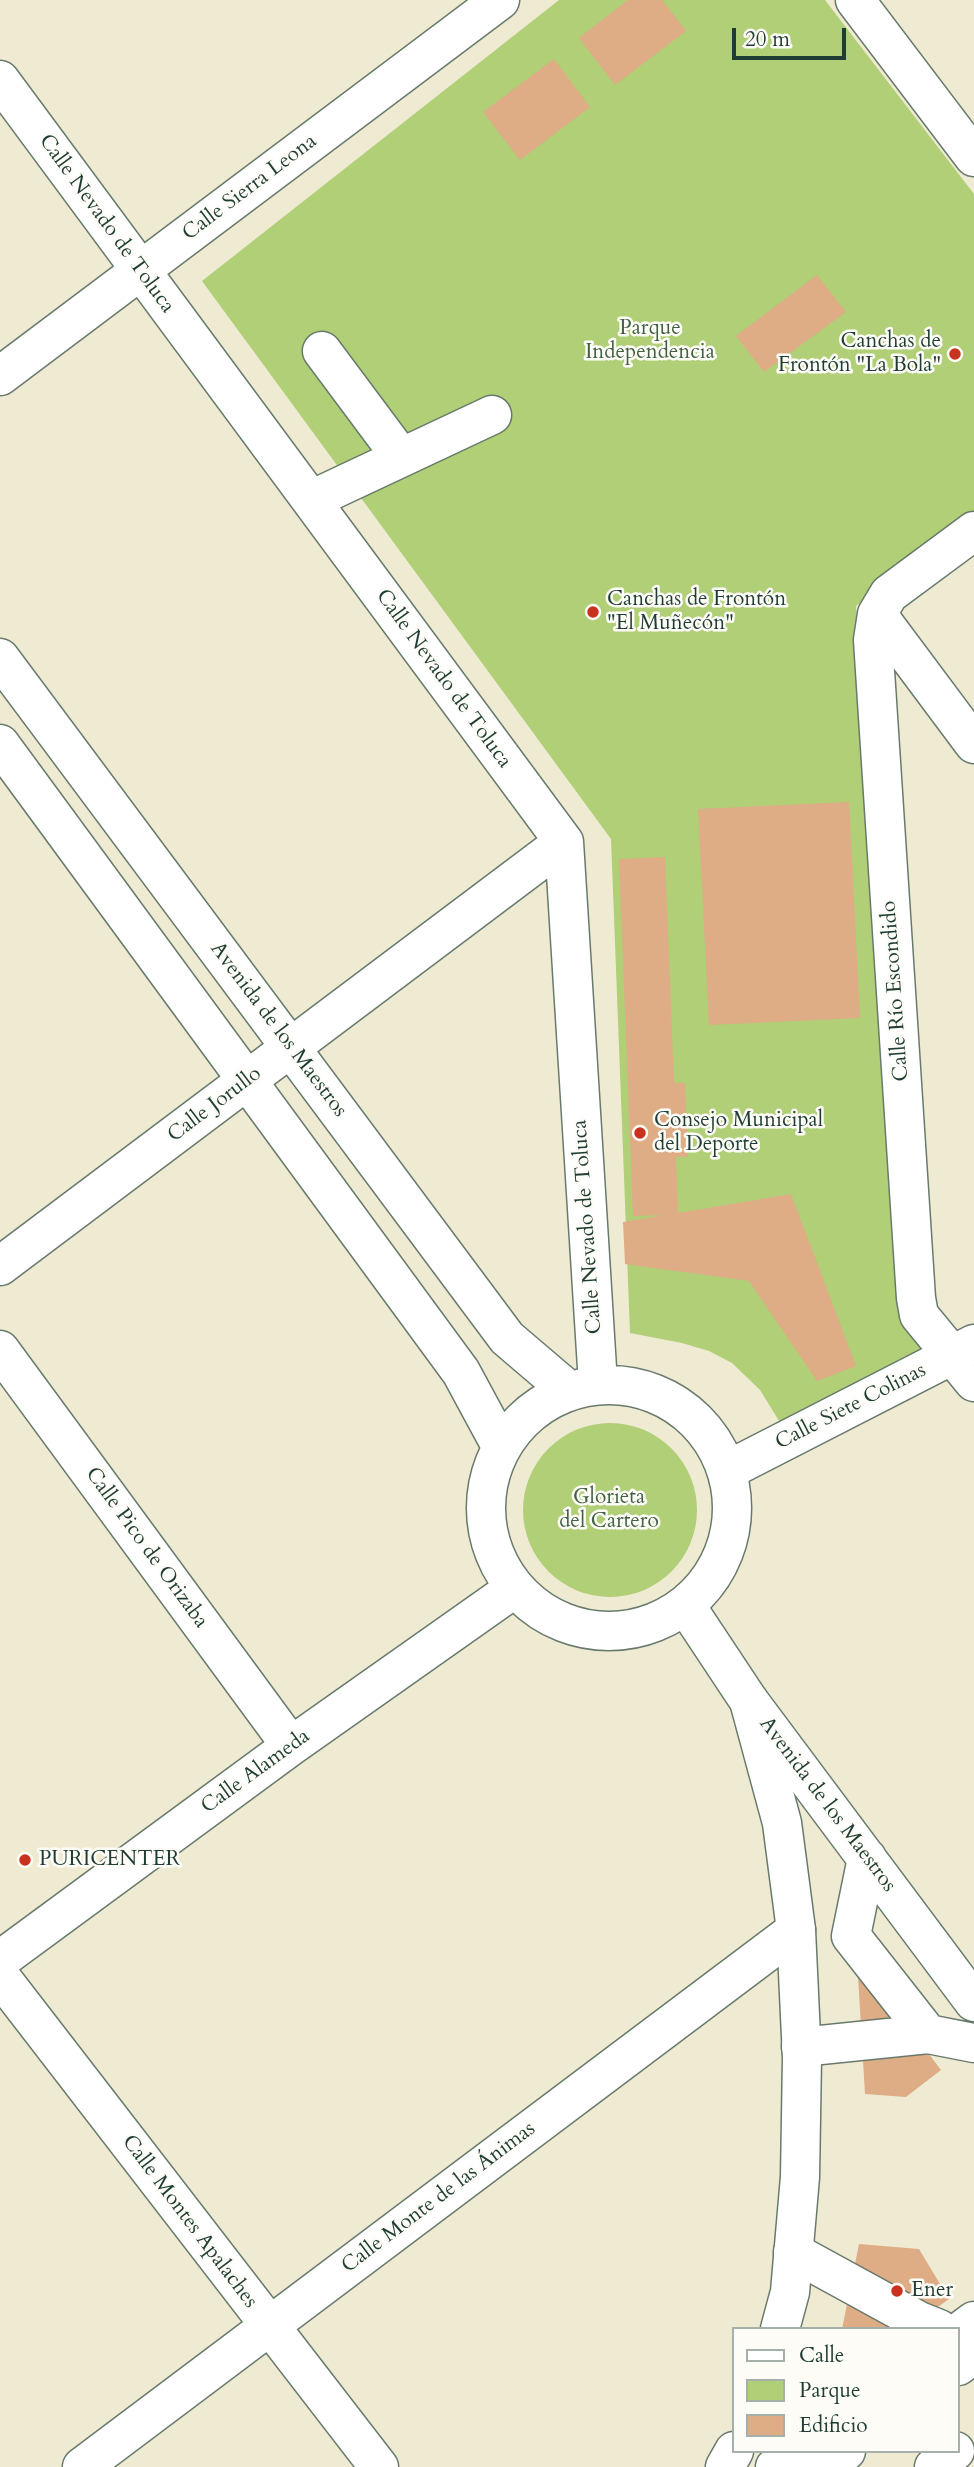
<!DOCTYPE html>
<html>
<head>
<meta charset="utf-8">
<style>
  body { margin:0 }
  #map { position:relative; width:974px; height:2467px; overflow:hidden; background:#efebd3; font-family:Cardo,serif }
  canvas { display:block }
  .legend { position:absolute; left:732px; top:2327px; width:228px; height:126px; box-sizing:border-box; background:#fdfcf7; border:2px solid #a4b0a9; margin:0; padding:9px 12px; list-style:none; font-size:21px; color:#1f3d34 }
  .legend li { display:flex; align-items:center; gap:14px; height:35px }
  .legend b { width:35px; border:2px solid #a4b0a9 }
  .scale { position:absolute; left:732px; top:28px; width:114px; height:32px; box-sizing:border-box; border:4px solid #1f3d34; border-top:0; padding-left:9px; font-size:21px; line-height:24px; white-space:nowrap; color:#1f3d34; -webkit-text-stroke:5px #fdfcf7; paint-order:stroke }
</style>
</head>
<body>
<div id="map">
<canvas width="974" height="2467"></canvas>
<ul class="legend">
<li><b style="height:9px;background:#fff"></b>Calle</li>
<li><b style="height:19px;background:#b0cf76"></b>Parque</li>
<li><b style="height:19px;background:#deac85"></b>Edificio</li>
</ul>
<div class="scale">20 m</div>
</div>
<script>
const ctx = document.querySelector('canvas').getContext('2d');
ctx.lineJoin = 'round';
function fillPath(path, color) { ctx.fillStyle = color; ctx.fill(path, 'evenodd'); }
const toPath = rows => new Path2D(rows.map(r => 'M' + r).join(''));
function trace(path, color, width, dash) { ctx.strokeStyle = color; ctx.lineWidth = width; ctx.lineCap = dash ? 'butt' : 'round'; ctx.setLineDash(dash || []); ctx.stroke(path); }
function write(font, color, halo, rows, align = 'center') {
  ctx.font = font + ' Cardo,serif'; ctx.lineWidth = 5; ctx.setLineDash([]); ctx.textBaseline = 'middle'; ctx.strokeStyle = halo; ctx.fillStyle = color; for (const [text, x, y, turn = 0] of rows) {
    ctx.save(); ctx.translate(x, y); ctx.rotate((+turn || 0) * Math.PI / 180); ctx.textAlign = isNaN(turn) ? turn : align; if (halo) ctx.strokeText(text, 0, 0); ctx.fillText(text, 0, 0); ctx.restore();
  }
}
const green = toPath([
  [559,0,825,0,974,194,974,512,856,606,908,1324,939,1346,781,1424,760,1390,732,1363,709,1351,682,1343,630,1333,611,839,202,281],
  '523 1510a87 87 0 1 1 174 0a87 87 0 1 1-174 0Z'
]);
const building = toPath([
  [628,0,662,0,686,31,615,85,579,38],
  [554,59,590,107,520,160,483,112],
  [817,275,846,312,764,372,736,336],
  [849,802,860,1018,709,1025,698,809],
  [665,857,674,1083,685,1083,688,1157,676,1157,678,1213,791,1194,856,1366,817,1381,749,1281,625,1264,623,1222,664,1215,633,1216,619,859],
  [857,1959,941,2070,906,2097,865,2094],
  [859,2244,919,2249,949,2299,907,2329,842,2329]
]);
const minor = toPath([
  [855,0,974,157],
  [0,80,564,842,598,1384],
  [322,351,401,457],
  [0,376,500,0],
  [311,500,492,415],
  [974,531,889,594,877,614,873,640,916,1298,919,1315,974,1382],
  [877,614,974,744],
  [0,658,507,1338,568,1390],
  [0,744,461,1372,501,1446],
  [0,1266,564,842],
  [0,1350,291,1746],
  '486 1508a123 123 0 1 1 246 0a123 123 0 1 1-246 0Z',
  [728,1470,974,1344],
  [686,1606,749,1701,974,2002],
  [867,1858,851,1936,928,2034,974,2043],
  [0,1960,291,1746,515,1588],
  [0,1976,379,2467],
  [801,2047,928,2034],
  [793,2252,919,2321,939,2329],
  [958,2366,974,2354],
  [82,2467,796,1930],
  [826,2467,846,2451],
  [934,2467,955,2451]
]);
const major = toPath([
  [749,1701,782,1823,796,1930,802,2058,800,2177,790,2292,780,2329],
  [958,2333,974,2321],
  [725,2467,734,2451],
  [775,2467,797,2451]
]);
const markers = [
  [955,354,7,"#c8321e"],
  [593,612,7,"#c8321e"],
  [640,1133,7,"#c8321e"],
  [25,1860,7,"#c8321e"],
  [897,2291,7,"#c8321e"]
];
const streetNames = [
  ["Calle Sierra Leona",250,188,-37],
  ["Calle Nevado de Toluca",106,224,54],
  ["Calle Nevado de Toluca",443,679,54],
  ["Calle Río Escondido",896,991,-94],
  ["Avenida de los Maestros",278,1030,53],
  ["Calle Jorullo",215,1105,-37],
  ["Calle Nevado de Toluca",588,1227,-94],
  ["Calle Siete Colinas",851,1407,-27],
  ["Calle Pico de Orizaba",146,1548,54],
  ["Calle Alameda",256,1772,-36],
  ["Avenida de los Maestros",827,1805,53],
  ["Calle Monte de las Ánimas",439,2198,-37],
  ["Calle Montes Apalaches",189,2222,53]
];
const parkNames = [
  ["Parque",650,329],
  ["Independencia",650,353],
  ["Glorieta",609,1498],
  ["del Cartero",609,1522]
];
const poiNames = [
  ["Canchas de",941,342,"right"],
  ["Frontón \"La Bola\"",941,366,"right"],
  ["Canchas de Frontón",607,600],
  ["\"El Muñecón\"",607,624],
  ["Consejo Municipal",654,1121],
  ["del Deporte",654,1145],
  ["PURICENTER",39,1860],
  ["Ener",911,2291]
];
fillPath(green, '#b0cf76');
fillPath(building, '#deac85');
trace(minor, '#687a6c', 41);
trace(major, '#687a6c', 41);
trace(minor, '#fff', 38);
trace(major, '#fff', 38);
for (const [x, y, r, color] of markers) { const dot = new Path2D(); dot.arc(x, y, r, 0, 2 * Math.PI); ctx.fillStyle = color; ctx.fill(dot); trace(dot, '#fdfcf7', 2.5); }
write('21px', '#1f3d34', '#fdfcf7', streetNames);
write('21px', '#436244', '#fdfcf7', parkNames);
write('21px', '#1f3d34', '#fdfcf7', poiNames, 'left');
</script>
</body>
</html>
